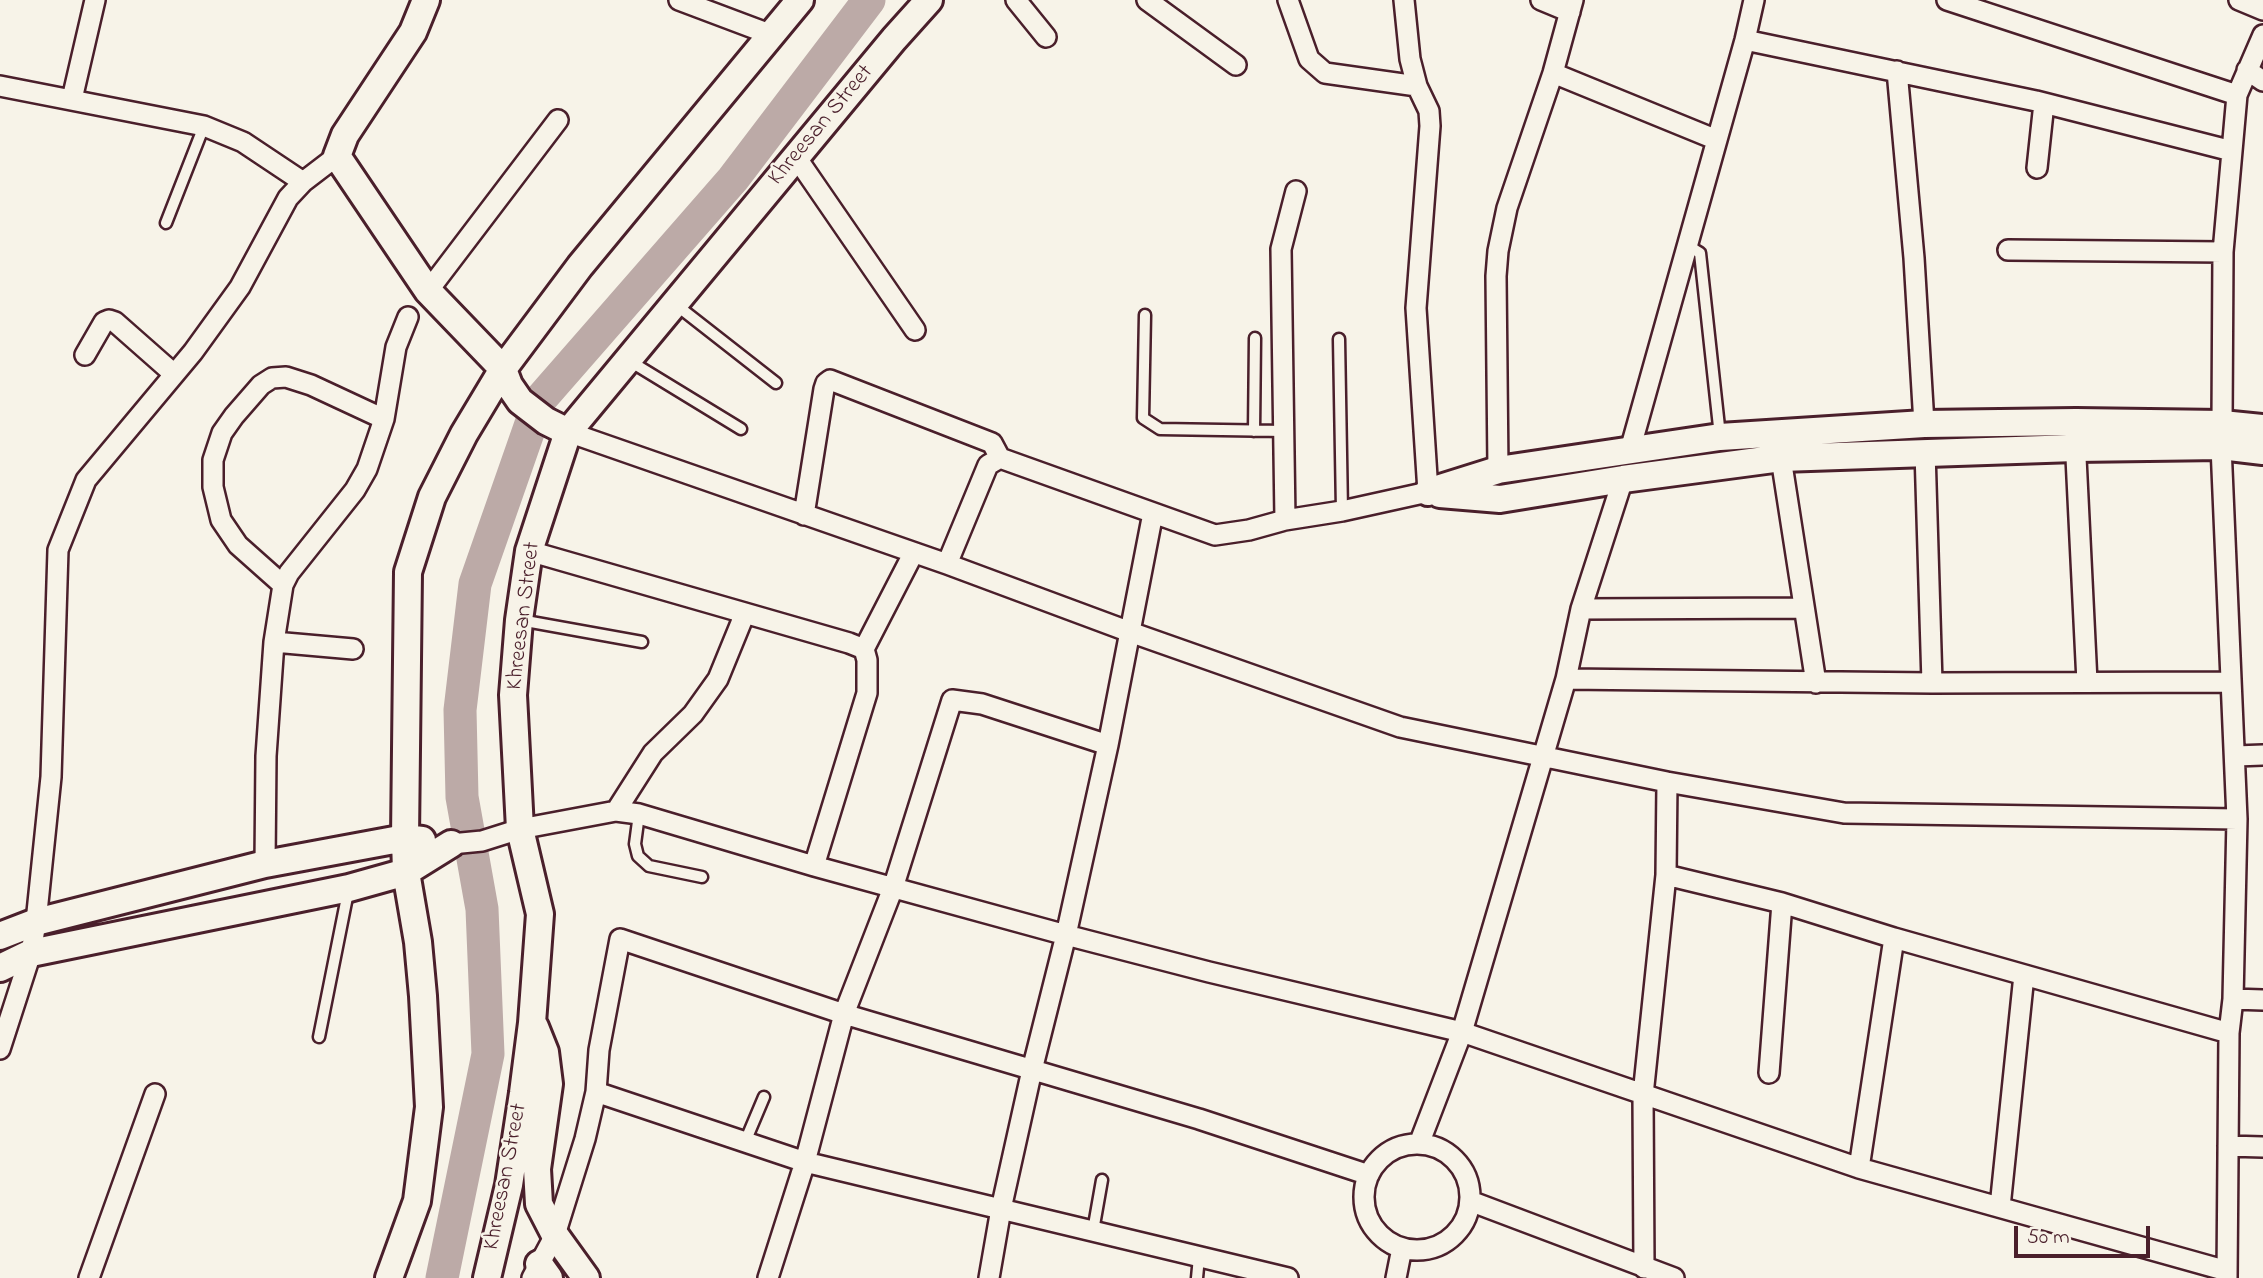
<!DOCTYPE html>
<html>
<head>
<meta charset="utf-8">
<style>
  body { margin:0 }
  #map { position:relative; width:2263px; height:1278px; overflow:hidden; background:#f7f3e8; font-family:"Indie Flower",sans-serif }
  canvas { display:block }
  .scale { position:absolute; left:2014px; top:1226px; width:136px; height:32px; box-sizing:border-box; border:4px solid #4a1f2b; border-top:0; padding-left:9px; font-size:21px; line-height:24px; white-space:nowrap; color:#4a1f2b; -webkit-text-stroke:5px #f7f3e8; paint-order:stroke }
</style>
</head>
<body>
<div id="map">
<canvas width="2263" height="1278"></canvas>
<div class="scale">50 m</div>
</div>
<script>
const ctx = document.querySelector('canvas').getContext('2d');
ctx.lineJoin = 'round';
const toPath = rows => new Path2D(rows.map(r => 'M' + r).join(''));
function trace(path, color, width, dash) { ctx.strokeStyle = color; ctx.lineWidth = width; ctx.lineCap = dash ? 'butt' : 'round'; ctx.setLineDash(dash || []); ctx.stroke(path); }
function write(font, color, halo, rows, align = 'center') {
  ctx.font = font + ' "Indie Flower",sans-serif'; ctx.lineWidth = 5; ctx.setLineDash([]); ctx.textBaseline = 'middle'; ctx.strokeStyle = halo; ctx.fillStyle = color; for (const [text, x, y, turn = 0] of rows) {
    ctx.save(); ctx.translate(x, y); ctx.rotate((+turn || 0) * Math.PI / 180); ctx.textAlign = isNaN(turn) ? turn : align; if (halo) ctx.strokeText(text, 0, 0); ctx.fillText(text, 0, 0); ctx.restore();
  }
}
const river = toPath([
  [442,1278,488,1054,482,909,462,797,460,710,475,584,539,401,733,179,869,0]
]);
const lane = toPath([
  [166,223,204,126],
  [1687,245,1700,253,1720,436],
  [675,304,776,383],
  [1145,315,1143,418,1160,429,1284,431],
  [1339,339,1342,511],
  [628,360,741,429],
  [1254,431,1255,338],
  [520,620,642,642],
  [639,814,635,844,638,856,649,866,702,877],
  [319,1037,348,892],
  [745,1142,764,1097],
  [1093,1231,1102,1180],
  [1197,1278,1199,1257]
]);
const street = toPath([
  [679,0,772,35],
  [1016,0,1046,37],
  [1147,0,1236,65],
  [1288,0,1309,59,1325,73,1417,86],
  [1541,0,1570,12],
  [1947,0,2237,95],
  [2239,0,2263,10],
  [1745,40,2036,101,2232,151],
  [2247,70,2263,81],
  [1897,71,1914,258,1924,424],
  [1553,73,1717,140],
  [0,86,204,126,243,142,303,182],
  [72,99,95,0],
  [796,157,915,330],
  [2037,168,2044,103],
  [2008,250,2223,252],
  [428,291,558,120],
  [85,355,104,322,109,320,115,322,174,374],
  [2222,424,2223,252,2237,95,2263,35],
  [568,432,947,564,1130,632,1400,727,1667,782,1844,813,2237,819],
  [2075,437,2087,682],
  [2221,446,2237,819,2233,999,2229,1033,2227,1278],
  [1630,450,1745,40,1754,0],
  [1925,451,1932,683],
  [1781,458,1816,683],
  [1498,470,1496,276,1498,251,1507,208,1553,73,1573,0],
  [804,515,824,389,826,383,830,380,992,443,1000,458,1215,535,1249,530,1285,520,1342,511,1428,492,1416,308,1430,126,1429,111,1417,86,1410,59,1404,0],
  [1285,520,1281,249,1296,191],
  [529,551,849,643,864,649],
  [947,564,988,465,1000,458],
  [283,585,238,545,221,520,213,487,213,460,222,433,234,416,261,385,272,378,286,377,311,385,384,419],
  [1581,609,1803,608],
  [274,642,353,649],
  [1566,679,1932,683,2230,682],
  [2236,756,2263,755],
  [616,811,653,753,693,714,718,679,745,613],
  [451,844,482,841,520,829,616,811,639,814,814,866,1066,935,1209,972,1462,1032,1859,1168,2227,1271],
  [265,864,266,756,274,642,283,585,289,573,355,490,367,469,384,419,396,347,408,317],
  [814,866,867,693,867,660,864,649,913,554],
  [1666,875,1782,903,1894,938,2229,1033],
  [2233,999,2263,1000],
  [0,1049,31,953,36,922,51,777,58,550,86,480,193,352,240,287,288,198,303,182,337,156],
  [1769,1073,1782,903],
  [596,1092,805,1162,1288,1278],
  [1419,1144,1462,1032,1566,679,1581,609,1623,479],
  '1364 1197a53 53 0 1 1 106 0a53 53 0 1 1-106 0Z',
  [2228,1146,2263,1147],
  [1859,1168,1894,938],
  [1470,1201,1674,1278],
  [2000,1207,2024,975],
  [1644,1268,1643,1095,1666,875,1667,782],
  [89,1278,155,1094],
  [532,1278,555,1235,585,1139,596,1092,599,1050,620,939,844,1014,1199,1119,1369,1175],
  [768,1278,805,1162,844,1014,893,888,952,700,982,704,1108,745],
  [989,1278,1001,1209,1032,1070,1066,935,1108,745,1153,513],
  [1396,1278,1402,1248]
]);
const secondary = toPath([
  [426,0,413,32,345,135,337,156,428,291,503,369,509,385,520,401,546,421,568,432],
  [1428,492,1498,470,1720,437,1924,424,2076,422,2222,424,2263,428],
  [1440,494,1500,499,1623,479,1781,458,2075,448,2221,446,2263,451],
  [0,936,36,922,265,864,405,838,422,840],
  [0,968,31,953,349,888,406,872,451,844],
  [535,1027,545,1052,549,1084,537,1169,539,1204,555,1235,586,1278],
  [539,1264,549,1278],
  [389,1278,417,1201,429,1107,423,996,418,942,406,872,405,838,408,572,432,497,464,434,503,369,580,266,800,0],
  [487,1278,509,1185,523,1093,532,1023,540,914,520,829,513,695,519,620,529,551,568,432,894,39,929,0]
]);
const streetNames = [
  ["Khreesan Street",822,126,-50],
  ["Khreesan Street",525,616,-83],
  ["Khreesan Street",507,1177,-79]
];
trace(river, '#bcaaa7', 33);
trace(lane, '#4a1f2b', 15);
trace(street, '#4a1f2b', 24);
trace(secondary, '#4a1f2b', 32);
trace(lane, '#f7f3e8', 10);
trace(street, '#f7f3e8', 19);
trace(secondary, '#f7f3e8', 26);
write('23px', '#4a1f2b', '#f7f3e8', streetNames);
</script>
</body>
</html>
